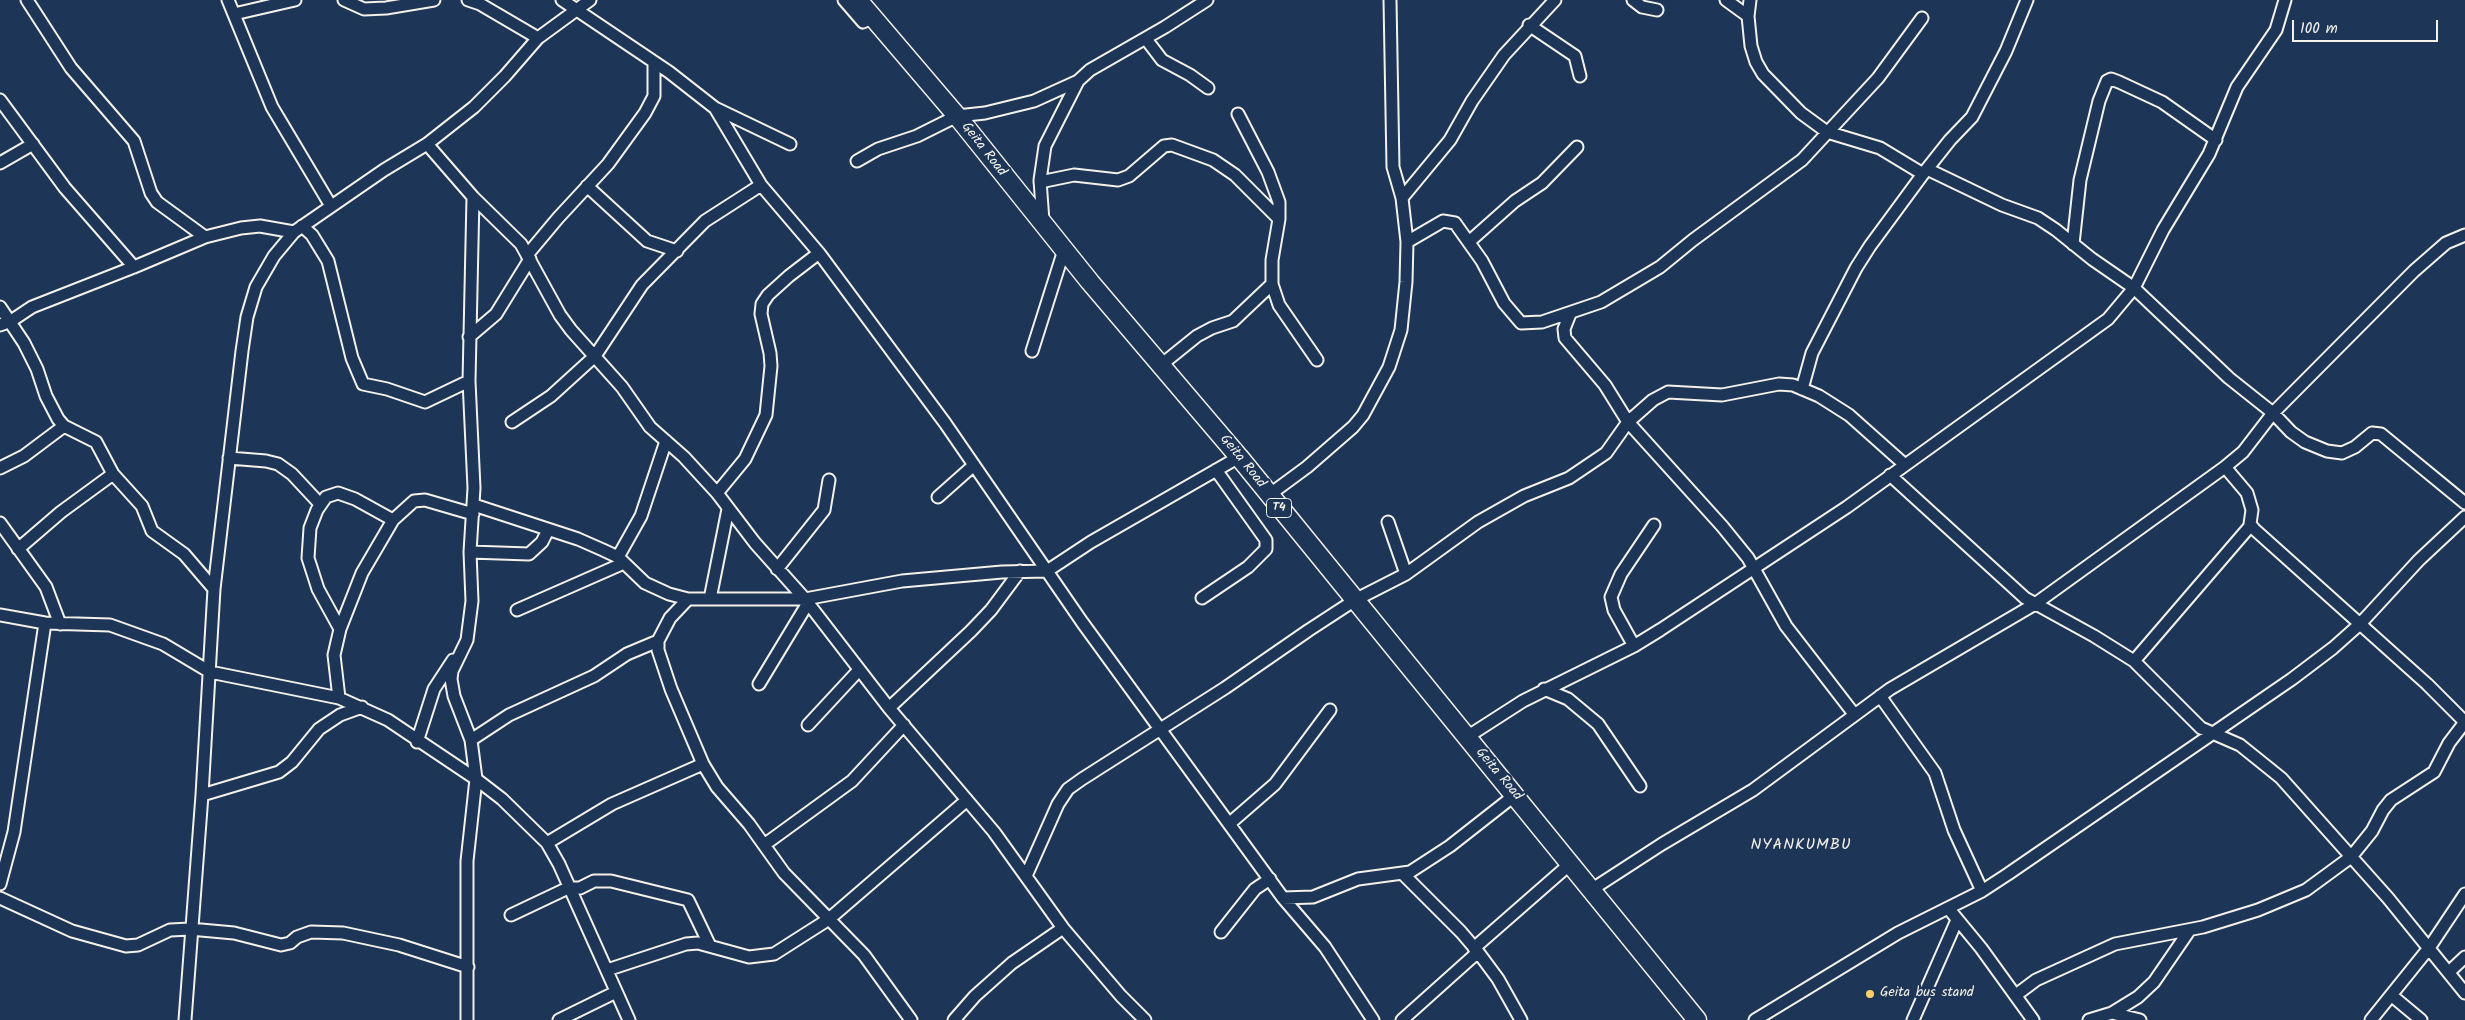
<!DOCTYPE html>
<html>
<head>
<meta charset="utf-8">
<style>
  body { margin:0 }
  #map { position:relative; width:2465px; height:1020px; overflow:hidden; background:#1d3557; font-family:Kalam,sans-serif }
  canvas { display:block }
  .scale { position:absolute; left:2292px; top:20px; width:146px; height:22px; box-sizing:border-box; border:2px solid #f4f1e8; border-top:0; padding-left:6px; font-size:15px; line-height:18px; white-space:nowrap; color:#f4f1e8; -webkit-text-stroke:4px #1d3557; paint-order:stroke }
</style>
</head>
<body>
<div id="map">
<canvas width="2465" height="1020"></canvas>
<div class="scale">100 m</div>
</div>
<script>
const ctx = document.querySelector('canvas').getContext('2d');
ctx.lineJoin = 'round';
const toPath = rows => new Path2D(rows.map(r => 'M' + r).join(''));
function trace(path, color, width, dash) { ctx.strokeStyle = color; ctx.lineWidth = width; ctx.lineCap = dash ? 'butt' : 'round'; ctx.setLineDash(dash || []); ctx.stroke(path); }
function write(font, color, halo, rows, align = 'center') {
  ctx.font = font + ' Kalam,sans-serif'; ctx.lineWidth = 4.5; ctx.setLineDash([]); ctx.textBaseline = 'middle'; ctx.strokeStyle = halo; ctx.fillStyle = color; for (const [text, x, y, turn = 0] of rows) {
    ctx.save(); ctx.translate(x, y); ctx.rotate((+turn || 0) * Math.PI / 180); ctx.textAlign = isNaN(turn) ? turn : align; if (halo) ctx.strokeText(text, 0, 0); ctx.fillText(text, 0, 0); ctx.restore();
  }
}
const minor = toPath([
  [27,0,71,68,134,141,151,193,157,202,205,237],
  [228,0,272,107,331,206],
  [344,0,364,9,386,8,434,0],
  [468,0,480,4,538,38],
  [562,0,669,72,715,108,790,144],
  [844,0,863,22,872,18],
  [1633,0,1642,7,1657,10],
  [1726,0,1748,16],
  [1750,0,1748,16,1751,46,1756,62,1763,74,1801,113,1827,132,1880,148,1923,174],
  [234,14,295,0],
  [1529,25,1575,56,1580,76],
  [1146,39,1162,60,1190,75,1208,88],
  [0,100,65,188,134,267],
  [715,108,761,185,819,253,945,423,1082,622,1283,898,1325,947,1373,1020],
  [1238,114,1268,172,1279,202,1279,219,1272,260,1272,284,1279,305,1317,360],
  [427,144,473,197,521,244,560,315,571,330,622,387,650,427,684,457,717,493,755,543,805,599,889,708,994,832,1063,928,1121,996,1145,1020],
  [857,161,878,149,917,136,957,116,985,113,1034,101,1078,81],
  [0,163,33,144],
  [1927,169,2002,205,2038,218,2056,230,2092,259,2134,288,2229,378,2273,413,2291,432,2305,442,2327,451,2342,453,2355,447,2372,433,2381,434,2465,503],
  [1040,182,1074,175,1118,180,1129,176,1164,146,1172,145,1213,160,1235,175,1279,219],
  [587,186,647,241,677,251],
  [1402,198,1450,140,1472,101,1504,55,1555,0],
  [1043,221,1040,180,1045,146,1078,81,1090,70,1165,27,1207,0],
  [302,226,312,235,328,261,352,358,363,384,387,389,425,402,469,381],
  [1470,241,1515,201,1542,183,1577,147],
  [1407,242,1443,221,1455,223,1482,261,1504,303,1521,323,1542,322,1601,302,1660,267,1693,240,1802,160,1878,78,1922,18],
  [2073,244,2080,180,2099,101,2107,81,2111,79,2119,82,2162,102,2216,140],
  [527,255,558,218,608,164,645,113,654,96,654,62],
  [0,307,24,343,37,369,46,396,58,419,64,426,96,442,113,474,142,506,152,531,184,554,214,589],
  [1570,314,1564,329,1565,338,1605,385,1628,422,1722,526,1748,558,1786,626,1854,714],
  [0,325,11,321,32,307,134,267,205,237,241,228,260,226,294,232],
  [469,337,496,314,530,259],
  [1032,351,1064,250],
  [1161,365,1197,336,1212,328,1233,321,1272,284],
  [1802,389,1812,353,1856,268,1870,246,1923,174,1950,140,1972,117,2006,51,2027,0],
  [512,422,551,396,595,356,642,285,705,221,761,185],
  [229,458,266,461,278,464,292,474,320,504],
  [2225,467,2247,493,2252,510,2250,524,2254,529,2427,684,2465,722],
  [0,468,24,456,64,426],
  [1890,475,2025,598,2094,636,2134,661,2201,728,2240,745,2281,778,2388,898,2465,993],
  [717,493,745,459,766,415,771,366,770,353,761,314,762,304,768,295,789,276,819,253],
  [1269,495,1307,467,1353,427,1363,415,1389,367,1401,330,1406,282,1407,242,1402,198,1393,167,1390,0],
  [938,497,974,465],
  [474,505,578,539,603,550,618,557,645,583,669,594,688,599,805,599,902,581,1002,572,1047,571,1091,542,1239,457],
  [1388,522,1406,574],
  [0,523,46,587,60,624],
  [18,549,61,512,113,474],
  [470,552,529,554,542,542,548,530],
  [618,557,641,516,666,441],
  [777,569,824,510,829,480],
  [1202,598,1248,567,1266,549,1266,540,1216,470],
  [688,599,670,618,658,641,658,650,671,689,703,764,717,787,749,824,784,873,864,955,911,1020],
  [710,599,728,509],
  [517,610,624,563],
  [0,615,45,623,110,625,163,644,210,672,339,698,388,720,476,779,502,799,547,843,559,864,629,1020],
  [340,629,318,589,308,558,310,528,317,510,326,497,338,493,355,499,393,520],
  [1634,646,1614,610,1611,597,1621,574,1654,525],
  [2134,661,2251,525],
  [759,684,808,603],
  [1544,689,1568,699,1598,724,1640,786],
  [1880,696,1935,773,1954,830,1982,891],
  [339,698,334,655,340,629,362,573,393,520,414,501,425,500,473,514],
  [889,708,971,631,991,610,1020,571],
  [808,725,859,670],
  [1467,737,1523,701,1634,646,1660,630,1847,507,2108,319,2134,288,2163,230,2209,154,2237,87,2276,30,2285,0],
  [471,740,509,715,594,676,627,654,658,641],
  [417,742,434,689,453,660],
  [202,795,279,772,292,762,319,729,340,715,362,707],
  [1229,824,1275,784,1330,710],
  [547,843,612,804,703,764],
  [764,845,852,781,904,725],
  [1403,874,1461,932,1478,952,1498,979,1521,1020],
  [1026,876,1058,804,1068,789,1082,779,1225,688,1309,630,1355,600,1406,574,1478,522,1524,496,1569,478,1606,453,1628,422,1653,400,1668,392,1722,395,1779,384,1793,385,1819,396,1849,415,1904,464],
  [0,884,14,832,45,623],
  [1591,890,1662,844,1753,790,1890,689,2035,604,2225,467,2243,452,2273,413,2414,271,2446,243,2465,235],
  [0,898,72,931,126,946,138,945,170,930,190,929,234,933,281,945,290,943,297,937,311,932,343,933,399,945,468,967],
  [1283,898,1313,897,1358,879,1410,872,1450,846,1515,795],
  [1948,908,1981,948,2033,1020],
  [511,915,568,888,580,888,594,881,611,881,688,900,710,946],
  [1221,932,1255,889,1270,879],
  [1474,948,1570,864],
  [607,970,686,944,698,943,749,957,774,954,829,919,967,800],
  [2449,972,2465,957],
  [2016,995,2036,980,2115,944,2203,927,2258,910,2306,890,2351,857,2372,831,2383,810,2391,800,2434,772,2449,743,2465,722],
  [2391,995,2421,1020],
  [2112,1013,2138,997,2154,982,2189,931],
  [185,1020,202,795,214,589,242,351,247,317,256,287,274,256,294,232,384,170,427,144,474,107,505,76,538,38,590,0],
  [467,1020,467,861,476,779,471,740,454,696,451,679,452,671,467,640,472,601,470,552,474,488,469,381,473,197],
  [559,1020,616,992],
  [954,1020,975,996,1012,963,1063,928],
  [1402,1020,1478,952],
  [1755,1020,1898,933,1982,891,2008,874,2292,679,2333,648,2360,624,2419,560,2465,517],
  [1913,1020,1957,920],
  [2089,1020,2112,1013,2140,1020],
  [2371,1020,2429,948,2465,894]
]);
const highway = toPath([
  [858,0,957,116,1090,282,1239,457,1697,1020]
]);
const markers = [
  [1870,994,5,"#ffd166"]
];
const shields = [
  [1279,508,25]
];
const shieldNames = [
  ["T4",1279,508]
];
const streetNames = [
  ["Geita Road",983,150,52],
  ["Geita Road",1242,462,51],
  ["Geita Road",1498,775,50]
];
const poiNames = [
  ["Geita bus stand",1880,994]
];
const quarterNames = [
  ["NYANKUMBU",1801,846]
];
trace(minor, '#f4f1e8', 15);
trace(highway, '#f4f1e8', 21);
trace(minor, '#1d3557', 11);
trace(highway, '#1d3557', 18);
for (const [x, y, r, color] of markers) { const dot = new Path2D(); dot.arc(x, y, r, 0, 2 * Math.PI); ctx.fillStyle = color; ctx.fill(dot); trace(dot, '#1d3557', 2); }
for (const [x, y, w] of shields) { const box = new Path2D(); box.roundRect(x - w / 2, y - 9.5, w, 19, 4); ctx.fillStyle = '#1d3557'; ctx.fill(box); trace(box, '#f4f1e8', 1); }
write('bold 12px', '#f4f1e8', null, shieldNames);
write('14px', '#f4f1e8', '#1d3557', streetNames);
write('14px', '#f4f1e8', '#1d3557', poiNames, 'left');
ctx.letterSpacing = '1px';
write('16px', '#f4f1e8', '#1d3557', quarterNames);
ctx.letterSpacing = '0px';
</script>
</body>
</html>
